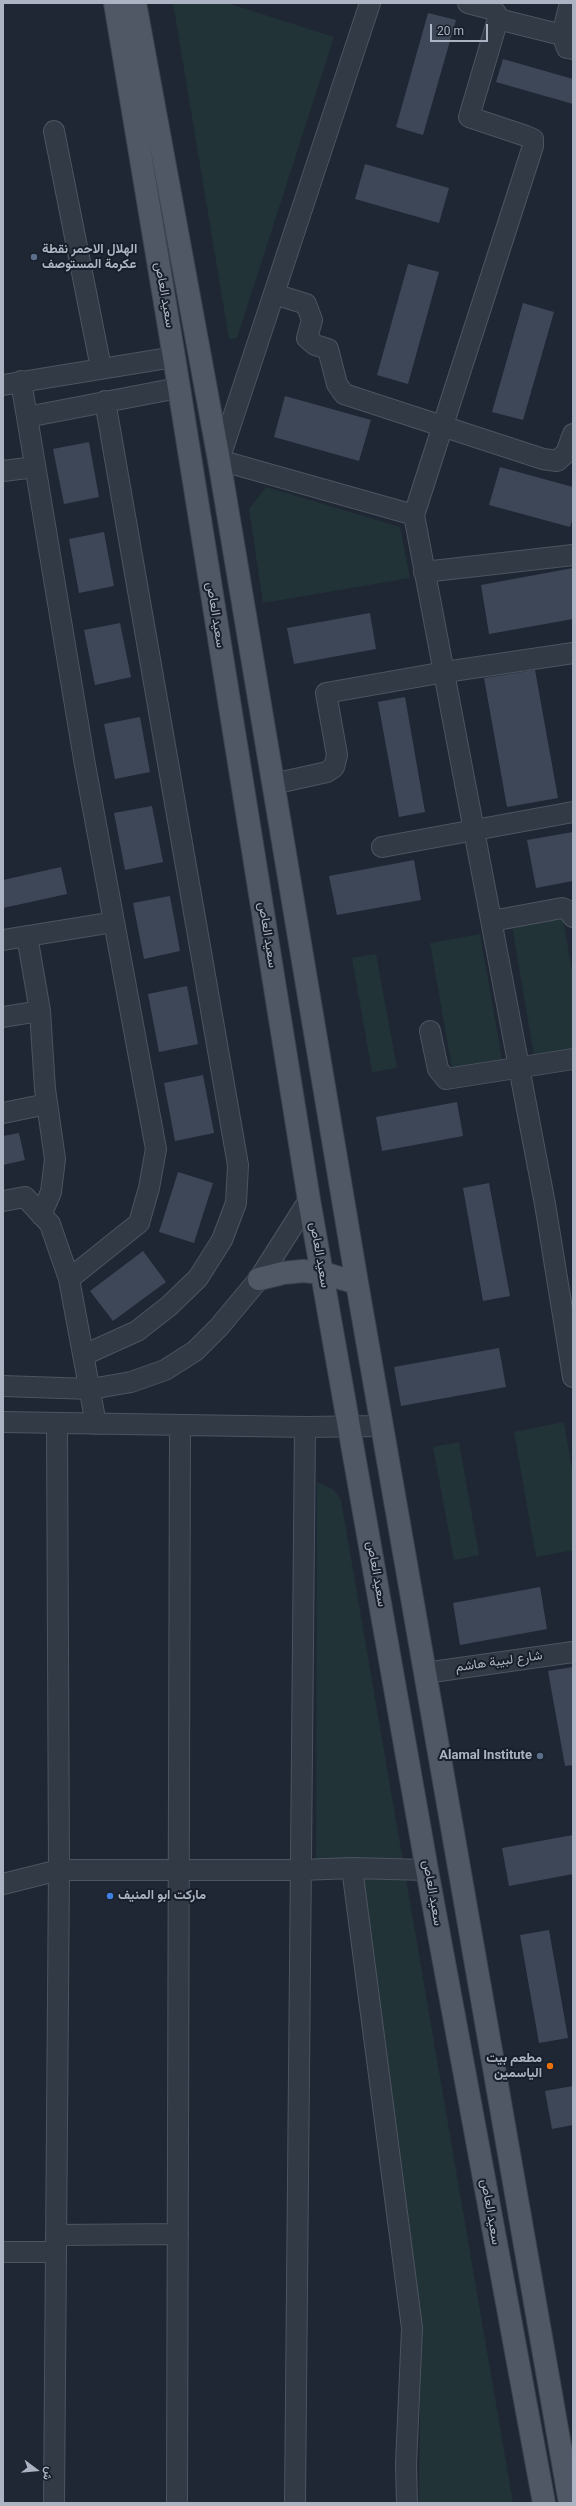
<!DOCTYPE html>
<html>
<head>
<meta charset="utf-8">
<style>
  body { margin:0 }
  #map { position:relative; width:576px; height:2506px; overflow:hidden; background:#1f2735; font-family:Roboto,Vazirmatn,sans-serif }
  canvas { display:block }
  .frame { position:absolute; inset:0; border:4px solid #acb4c3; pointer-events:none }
  .north { position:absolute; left:16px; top:2450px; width:40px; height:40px; -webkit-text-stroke:3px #181f2a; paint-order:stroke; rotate:106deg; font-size:11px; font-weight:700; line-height:16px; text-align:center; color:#acb4c3 }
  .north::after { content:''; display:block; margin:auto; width:14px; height:18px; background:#acb4c3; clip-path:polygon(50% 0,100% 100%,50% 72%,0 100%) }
  .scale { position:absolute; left:430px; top:24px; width:58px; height:18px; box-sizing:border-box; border:2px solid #acb4c3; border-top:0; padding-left:5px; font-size:12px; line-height:14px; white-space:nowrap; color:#acb4c3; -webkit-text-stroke:3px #181f2a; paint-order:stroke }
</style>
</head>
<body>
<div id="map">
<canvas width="576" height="2506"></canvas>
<div class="frame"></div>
<div class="north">ش</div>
<div class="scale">20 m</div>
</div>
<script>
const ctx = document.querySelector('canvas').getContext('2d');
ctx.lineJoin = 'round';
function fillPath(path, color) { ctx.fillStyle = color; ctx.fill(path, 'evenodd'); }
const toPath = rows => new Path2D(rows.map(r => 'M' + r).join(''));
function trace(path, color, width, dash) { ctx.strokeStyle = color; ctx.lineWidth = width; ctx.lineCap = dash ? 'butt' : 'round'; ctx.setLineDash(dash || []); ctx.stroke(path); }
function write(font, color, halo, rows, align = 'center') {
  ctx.font = font + ' Roboto,Vazirmatn,sans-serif'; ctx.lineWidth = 4; ctx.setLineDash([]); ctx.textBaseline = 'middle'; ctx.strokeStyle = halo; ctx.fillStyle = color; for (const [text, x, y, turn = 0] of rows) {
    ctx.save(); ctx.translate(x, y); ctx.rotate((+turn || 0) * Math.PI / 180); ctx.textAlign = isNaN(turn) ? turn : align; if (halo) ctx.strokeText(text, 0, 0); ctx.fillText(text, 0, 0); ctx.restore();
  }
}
const green = toPath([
  [173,3,227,3,334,37,237,338,229,339],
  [266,487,400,527,410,578,263,603,249,509],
  [563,919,573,977,573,1049,534,1055,512,926],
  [480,934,502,1059,452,1068,430,943],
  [376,954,397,1068,372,1072,352,958],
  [564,1422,573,1475,573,1550,536,1557,514,1432],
  [459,1442,479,1555,454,1560,433,1447],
  [317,1482,333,1489,341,1500,513,2503,419,2503,421,2326,355,1859,316,1861]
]);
const building = toPath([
  [428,13,456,20,423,135,396,127],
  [503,59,573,79,573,104,496,82],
  [365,164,449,188,439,223,355,199],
  [408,264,439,272,408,384,377,375],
  [523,303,554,312,523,420,492,412],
  [285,396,371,420,359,461,274,437],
  [89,442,99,497,64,504,53,449],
  [500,467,573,487,573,518,570,527,489,505],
  [104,532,114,586,79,593,69,539],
  [573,568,573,619,489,634,481,585],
  [370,613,376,649,294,664,287,628],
  [120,623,131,677,95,685,84,630],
  [535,670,558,798,507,807,484,678],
  [405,697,425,812,399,817,378,702],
  [140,717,150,772,115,779,104,724],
  [152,806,163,862,125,870,114,813],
  [573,832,573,881,536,888,527,840],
  [414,860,421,900,337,915,329,876],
  [61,867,67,894,3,908,3,880],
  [170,896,180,951,144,959,133,903],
  [187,986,198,1044,159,1052,148,994],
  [203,1075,214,1133,175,1141,164,1083],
  [457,1102,463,1136,382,1151,376,1117],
  [19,1133,25,1160,3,1165,3,1136],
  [178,1172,213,1183,194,1243,159,1232],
  [489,1183,510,1296,483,1301,463,1188],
  [143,1251,166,1282,113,1321,90,1291],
  [499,1348,506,1387,401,1406,394,1367],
  [540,1587,547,1629,460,1645,453,1603],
  [573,1667,573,1765,565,1766,548,1671],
  [573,1835,573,1874,509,1886,502,1848],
  [549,1930,568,2038,539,2043,520,1935],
  [573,2086,573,2125,552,2129,545,2091]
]);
const minor = toPath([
  [370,3,219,460,414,515],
  [468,3,491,9,496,13,498,19,469,117,526,136,533,139,533,146,414,515,545,1204,573,1377],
  [570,3,562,35,567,48,573,49],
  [498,19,562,35],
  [54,131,101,368],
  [274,294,306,304,312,320,307,338,315,345,328,349,337,384,344,394,543,459,557,461,566,453,573,434],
  [21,381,85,765,156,1149,149,1188,139,1223,69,1279],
  [3,385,174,357],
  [27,417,178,388],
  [3,471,35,467],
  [424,572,573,555],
  [273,784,327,772,334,767,337,755,326,693,445,672,573,653],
  [382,847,573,812],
  [492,921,562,908,569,911,573,917],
  [27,936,40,1011],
  [3,940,114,922],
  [3,1017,40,1011,45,1089,55,1159,51,1192,41,1215],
  [430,1031,438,1069,446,1079,573,1059],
  [3,1113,47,1104],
  [3,1201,25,1197,50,1224,69,1279,96,1424],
  [84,1355,137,1331,169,1306,198,1278,222,1240,236,1203,238,1165,105,401],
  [3,1386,91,1389,131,1382,165,1370,195,1351,219,1327,259,1279,309,1200],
  [3,1422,305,1427,382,1426],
  [425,1673,573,1652],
  [352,1868,412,2328,406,2464,407,2503],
  [3,1884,59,1870,301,1870,352,1868,427,1870],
  [56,2235,178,2234],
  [3,2252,56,2252],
  [54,2503,59,1870,57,1424],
  [177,2503,180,1425],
  [295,2503,305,1427]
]);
const major = toPath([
  [115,3,174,357,309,1200,427,1870,544,2503],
  [135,3,219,460,357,1283,570,2503],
  [259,1279,283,1273,303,1271,323,1273,357,1283]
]);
const markers = [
  [34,257,4,"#5c6f8a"],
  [540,1756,4,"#5c6f8a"],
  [110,1896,4,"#3f7fe0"],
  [550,2066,4,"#e8710a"]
];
const poiNames = [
  ["الهلال الاحمر نقطة",42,250],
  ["عكرمة المستوصف",42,265],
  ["Alamal Institute",532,1756,"right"],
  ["ماركت ابو المنيف",118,1896],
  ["مطعم بيت",542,2059,"right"],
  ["الياسمين",542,2074,"right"]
];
const streetNames = [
  ["سعيد العاص",164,295,80],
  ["سعيد العاص",215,615,81],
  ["سعيد العاص",267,935,81],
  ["سعيد العاص",319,1255,80],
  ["سعيد العاص",376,1574,80],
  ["شارع لبيبة هاشم",499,1662,-8],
  ["سعيد العاص",432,1893,80],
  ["سعيد العاص",490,2212,80]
];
fillPath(green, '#213336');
fillPath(building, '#3d4758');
trace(minor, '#4d5461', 22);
trace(major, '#3c434f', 24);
trace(minor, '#323a46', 20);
trace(major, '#505866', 22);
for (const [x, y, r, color] of markers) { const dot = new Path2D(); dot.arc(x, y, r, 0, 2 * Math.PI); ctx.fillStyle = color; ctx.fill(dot); trace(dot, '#181f2a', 1.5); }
write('bold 13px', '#acb4c3', '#181f2a', poiNames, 'left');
write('13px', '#acb4c3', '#181f2a', streetNames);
</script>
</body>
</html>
